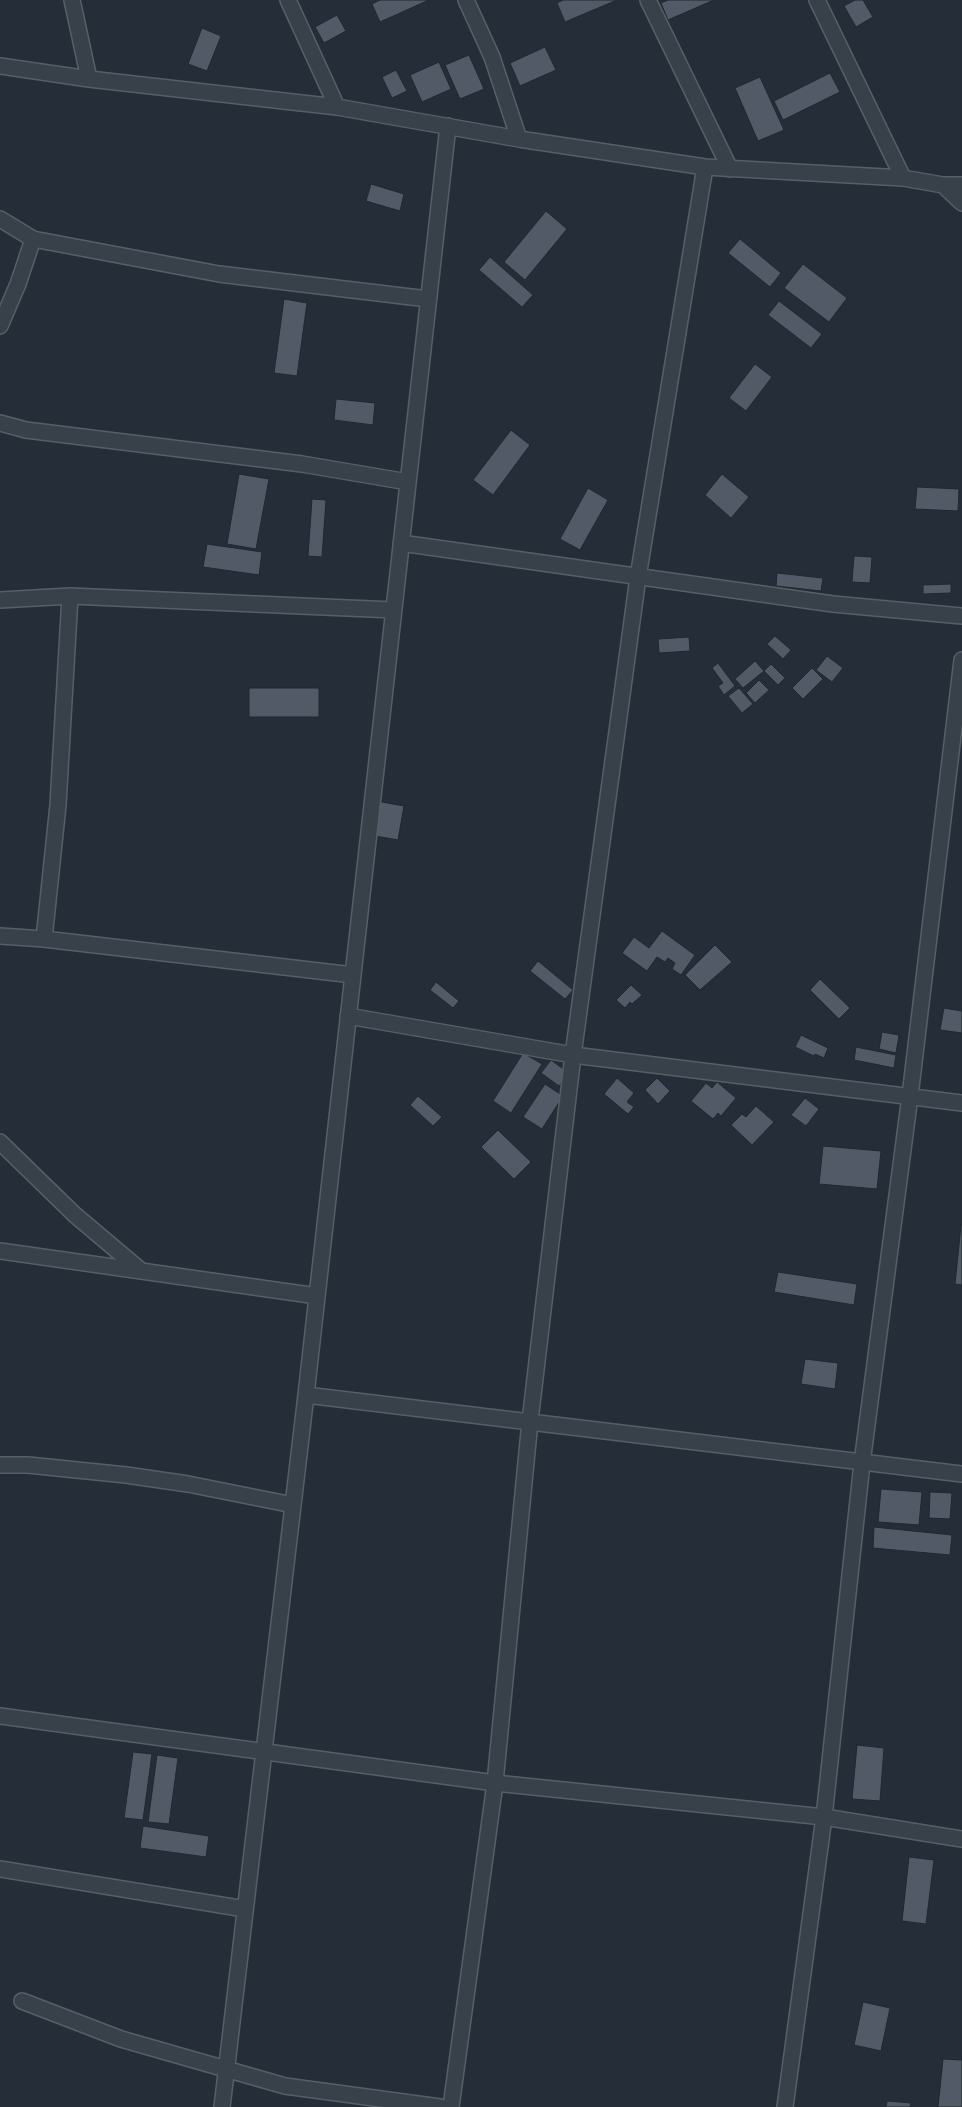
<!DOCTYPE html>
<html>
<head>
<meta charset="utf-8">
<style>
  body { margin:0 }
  canvas { display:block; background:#252e38 }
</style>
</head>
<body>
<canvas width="962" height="2107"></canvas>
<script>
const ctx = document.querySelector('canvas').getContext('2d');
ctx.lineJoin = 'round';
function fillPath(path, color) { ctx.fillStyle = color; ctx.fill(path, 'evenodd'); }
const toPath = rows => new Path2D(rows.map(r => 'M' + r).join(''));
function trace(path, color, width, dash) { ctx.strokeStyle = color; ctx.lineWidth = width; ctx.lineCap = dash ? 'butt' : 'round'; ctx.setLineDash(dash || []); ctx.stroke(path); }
const building = toPath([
  [380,0,429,0,380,22,372,4,380,0],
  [563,0,617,0,565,22,557,3,563,0],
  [668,0,714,0,668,20,661,3,668,0],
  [855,0,863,0,873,17,856,27,844,6,855,0],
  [337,15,346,31,324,43,315,27,337,15],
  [202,28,221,36,207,71,188,64,202,28],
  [545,47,556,70,520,86,510,63,545,47],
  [469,55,484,89,460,99,445,65,469,55],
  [439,62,451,89,422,102,410,75,439,62],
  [396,70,407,91,392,98,382,77,396,70],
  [830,73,840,92,783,120,774,101,830,73],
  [760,77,784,130,758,141,735,88,760,77],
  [371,184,404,194,400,211,366,201,371,184],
  [546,211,567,229,525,280,504,262,546,211],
  [740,239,781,273,770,287,728,253,740,239],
  [490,257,533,295,522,307,479,270,490,257],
  [803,264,847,298,829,322,784,288,803,264],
  [284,299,307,303,297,376,274,373,284,299],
  [779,301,822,334,811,348,768,315,779,301],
  [755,364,772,377,746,411,729,398,755,364],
  [336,399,375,403,373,425,334,420,336,399],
  [511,430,530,445,493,495,473,480,511,430],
  [239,474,269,479,256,549,227,544,239,474],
  [722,474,749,497,731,518,705,495,722,474],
  [917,487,959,489,958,511,915,509,917,487],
  [588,488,608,500,580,550,560,539,588,488],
  [312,499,326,500,322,557,308,556,312,499],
  [207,544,262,552,259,575,203,567,207,544],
  [854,556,872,557,870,583,852,582,854,556],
  [777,573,823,578,821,591,776,586,777,573],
  [951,584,951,593,923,594,923,585,951,584],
  [775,636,791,650,783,659,767,644,775,636],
  [689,637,690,651,659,653,658,639,689,637],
  [827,656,843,668,832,682,816,670,827,656],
  [755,661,764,671,743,688,735,679,755,661],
  [718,663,735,686,724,695,718,686,723,683,712,668,718,663],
  [771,664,785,678,778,685,764,671,771,664],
  [812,668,823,679,803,699,792,688,812,668],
  [759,680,769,690,755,703,746,693,759,680],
  [249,688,319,688,319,717,249,717,249,688],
  [739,688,753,704,742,713,728,696,739,688],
  [371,800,404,806,398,840,364,834,371,800],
  [662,931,695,955,681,975,672,969,675,963,668,958,665,962,657,957,647,971,622,953,634,937,649,948,662,931],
  [715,945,732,962,700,990,685,975,715,945],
  [538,961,573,990,565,999,530,971,538,961],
  [820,979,850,1008,839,1019,810,990,820,979],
  [436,982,459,1001,453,1008,430,990,436,982],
  [631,985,642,995,632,1004,630,1002,625,1008,616,1000,631,985],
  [944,1008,962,1011,962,1033,940,1030,944,1008],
  [882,1032,899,1035,896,1053,879,1049,882,1032],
  [801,1035,828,1048,824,1058,815,1054,814,1056,795,1047,801,1035],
  [856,1047,896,1055,894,1068,854,1060,856,1047],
  [523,1053,542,1064,511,1113,493,1101,523,1053],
  [551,1060,569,1073,559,1086,541,1073,551,1060],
  [617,1078,634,1093,627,1102,634,1107,628,1114,604,1094,617,1078],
  [657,1078,670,1091,658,1104,645,1090,657,1078],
  [717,1082,736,1098,721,1116,718,1113,713,1119,691,1101,706,1083,712,1088,717,1082],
  [545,1084,563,1096,542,1129,523,1117,545,1084],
  [418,1096,442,1117,433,1126,410,1105,418,1096],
  [805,1098,819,1109,806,1126,791,1115,805,1098],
  [756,1106,774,1122,752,1145,731,1125,742,1114,746,1117,756,1106],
  [498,1130,531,1162,514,1179,481,1147,498,1130],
  [823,1146,881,1151,877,1189,819,1184,823,1146],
  [961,1225,962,1225,962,1285,955,1284,961,1225],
  [778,1272,857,1284,854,1305,774,1292,778,1272],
  [805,1359,838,1363,835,1389,801,1384,805,1359],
  [881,1489,922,1492,919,1525,878,1522,881,1489],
  [930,1492,952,1493,950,1519,929,1518,930,1492],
  [874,1527,952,1535,950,1555,873,1548,874,1527],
  [857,1745,884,1748,880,1801,852,1799,857,1745],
  [133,1752,152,1754,143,1820,124,1818,133,1752],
  [157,1755,178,1758,169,1824,148,1822,157,1755],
  [143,1826,209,1836,206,1857,140,1848,143,1826],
  [909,1857,934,1860,926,1924,902,1921,909,1857],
  [863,2002,890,2008,881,2051,854,2045,863,2002],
  [943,2059,962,2060,962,2107,938,2107,943,2059],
  [887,2101,911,2103,910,2107,886,2107,887,2101]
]);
const minor = toPath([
  [72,0,89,79],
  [288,0,337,107],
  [466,0,492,57,519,139],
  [648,0,730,169],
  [817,0,903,178],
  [0,66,89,79,337,107,519,139,705,167,903,178,943,185,962,185],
  [943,185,962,203],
  [0,219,33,239,219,274,428,299],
  [0,326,18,284,33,239],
  [0,423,26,430,302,464,408,482],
  [401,543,833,604,962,616],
  [70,596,394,610],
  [0,600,70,596,58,805,44,939,353,975],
  [0,936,44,939],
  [348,1016,573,1055,962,1103],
  [0,1142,75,1215,139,1269],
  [0,1251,317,1296],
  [306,1395,962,1474],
  [0,1465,28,1465,126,1475,188,1484,293,1505],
  [0,1716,495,1783,824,1817,962,1839],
  [0,1869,245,1909],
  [22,2001,121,2039,285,2086,440,2107],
  [222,2107,306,1395,448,126],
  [451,2107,495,1783,530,1421,573,1055,638,577,705,167],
  [785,2107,824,1817,862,1463,910,1096,962,660]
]);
fillPath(building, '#515a66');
trace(building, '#20272f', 1);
trace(minor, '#575e66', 18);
trace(minor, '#384049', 15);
</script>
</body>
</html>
